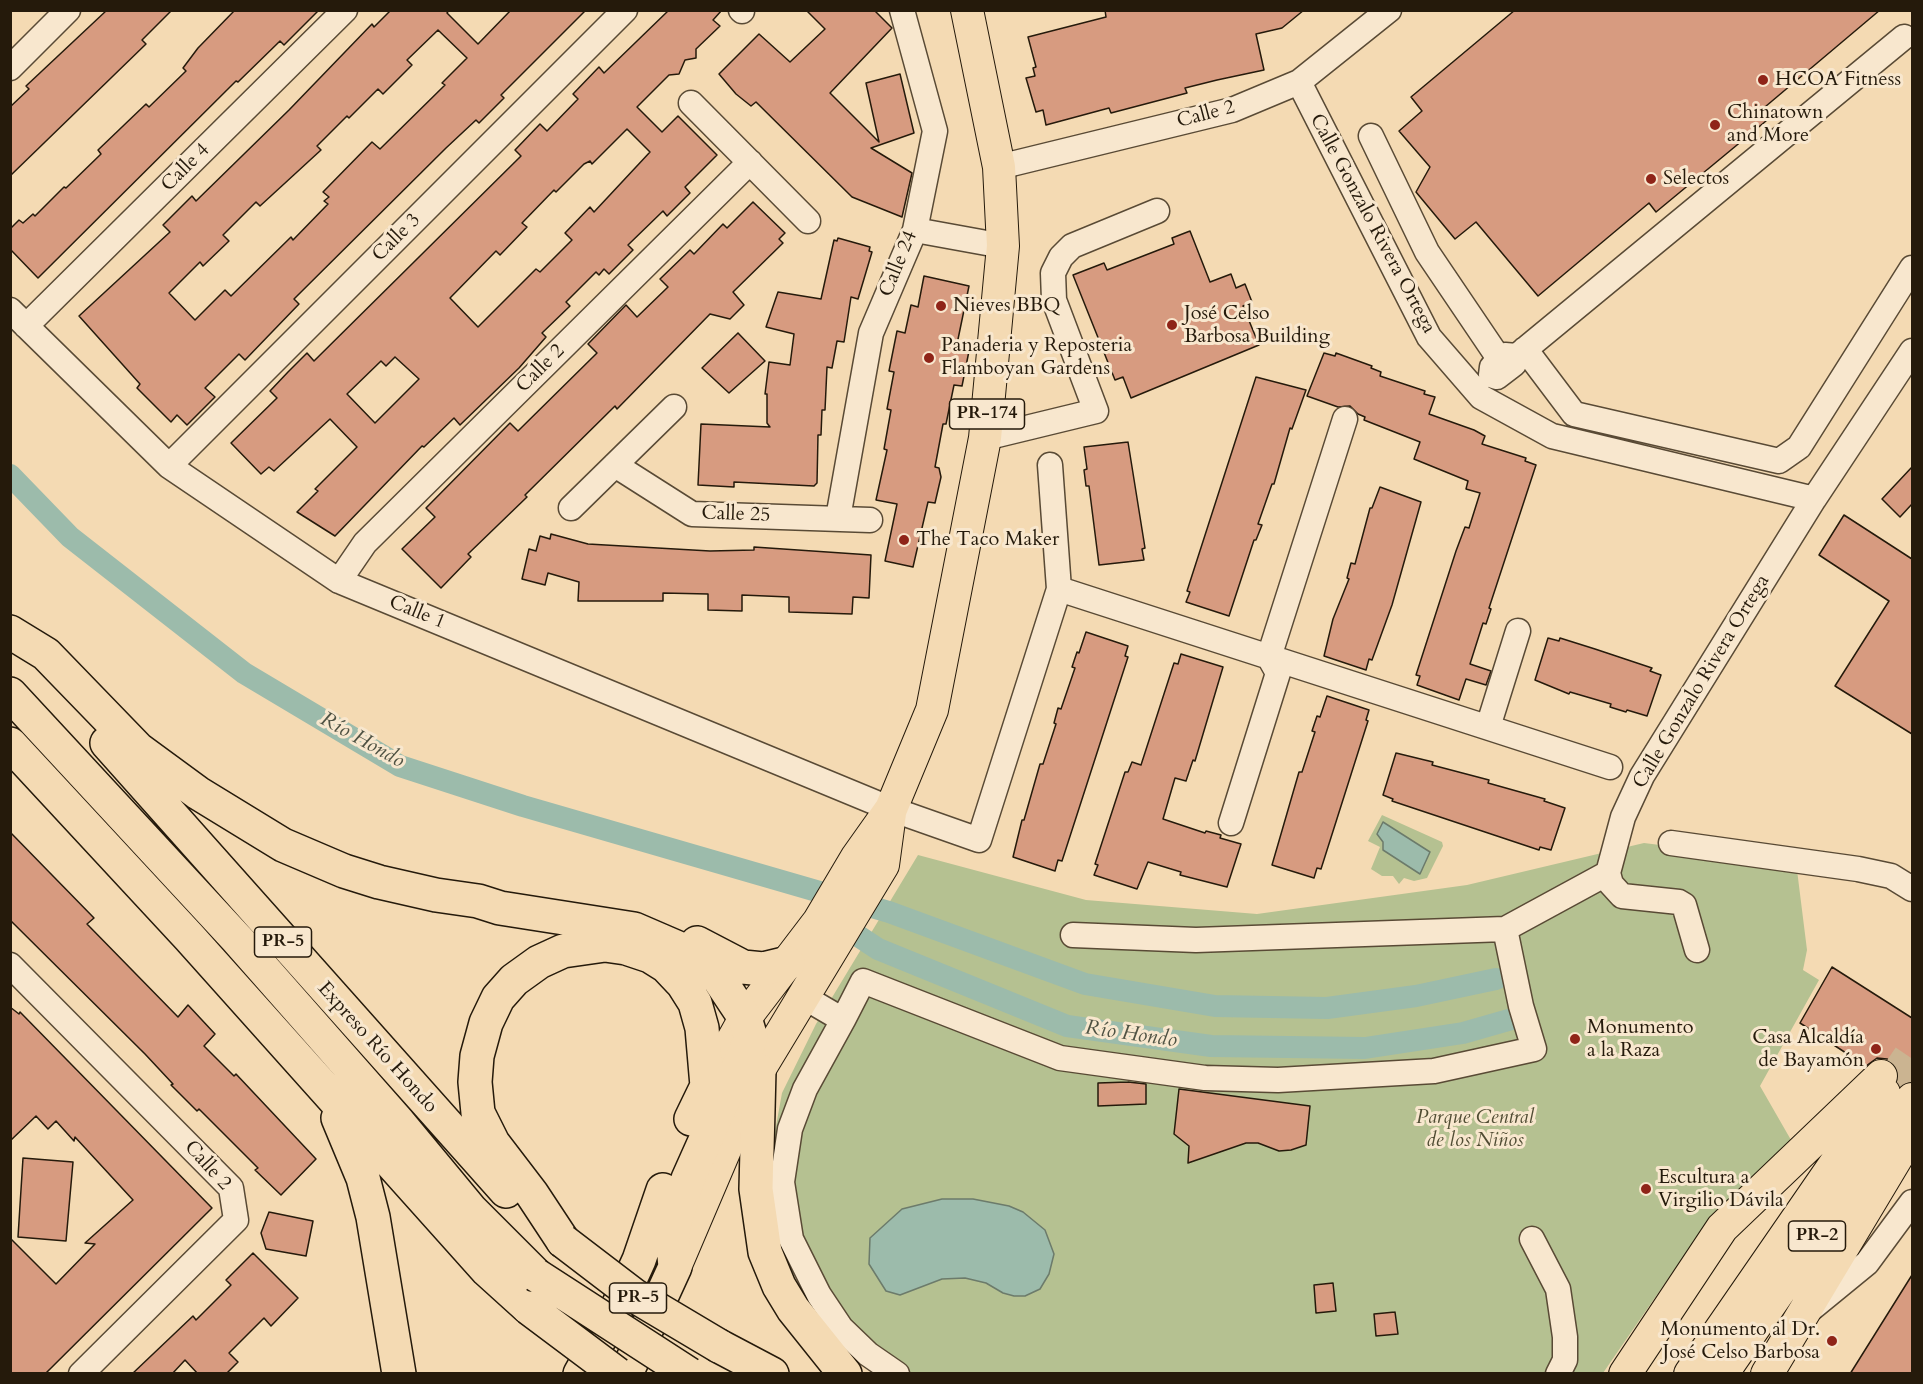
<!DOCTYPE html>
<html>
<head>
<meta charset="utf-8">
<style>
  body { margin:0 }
  #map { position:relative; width:1923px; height:1384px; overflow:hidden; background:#f4dab3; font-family:Cardo,serif }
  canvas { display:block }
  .frame { position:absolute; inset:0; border:12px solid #251a0b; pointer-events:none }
</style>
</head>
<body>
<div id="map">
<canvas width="1923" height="1384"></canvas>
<div class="frame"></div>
</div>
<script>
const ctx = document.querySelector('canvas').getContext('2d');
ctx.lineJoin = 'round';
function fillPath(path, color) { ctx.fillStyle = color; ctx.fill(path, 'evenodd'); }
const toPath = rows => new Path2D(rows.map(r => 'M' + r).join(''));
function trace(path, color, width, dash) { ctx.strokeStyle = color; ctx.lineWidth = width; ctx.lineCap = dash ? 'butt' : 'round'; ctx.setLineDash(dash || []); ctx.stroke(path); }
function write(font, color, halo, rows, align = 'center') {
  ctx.font = font + ' Cardo,serif'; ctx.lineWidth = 6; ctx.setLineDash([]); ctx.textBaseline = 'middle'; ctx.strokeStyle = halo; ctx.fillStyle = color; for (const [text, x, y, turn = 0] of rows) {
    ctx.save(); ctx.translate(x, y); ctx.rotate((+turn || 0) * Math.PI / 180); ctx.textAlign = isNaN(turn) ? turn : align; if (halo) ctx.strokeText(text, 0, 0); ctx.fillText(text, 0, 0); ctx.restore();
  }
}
const green = toPath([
  [1382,815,1442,842,1443,846,1427,878,1414,881,1404,878,1399,884,1393,876,1382,876,1371,869,1380,847,1368,841],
  [1644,843,1796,862,1807,950,1803,970,1819,980,1760,1086,1791,1140,1703,1228,1603,1373,876,1373,834,1335,784,1259,772,1148,782,1093,816,1024,918,855,1086,900,1257,914,1467,885]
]);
const water = toPath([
  [1383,822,1430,852,1420,874,1383,850,1383,842,1377,834,1383,822],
  [942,1199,973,1199,1009,1206,1023,1212,1045,1230,1054,1254,1049,1274,1040,1289,1025,1296,1014,1296,1003,1293,986,1283,965,1278,942,1279,900,1295,886,1291,869,1264,870,1238,902,1209,942,1199]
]);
const canal = toPath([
  [10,475,70,537,244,673,400,766,523,806,889,912,1085,984,1215,1006,1327,1008,1416,996,1496,979],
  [834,920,878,949,1067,1026,1211,1046,1365,1048,1463,1033,1512,1019]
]);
const building = toPath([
  [107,10,172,10,142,40,146,44,10,176,10,107,29,89,26,86,107,10],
  [235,10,319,10,284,45,280,41,238,82,236,81,38,278,10,249,10,229,19,220,23,223,33,214,35,216,64,187,66,188,101,154,98,150,146,104,149,107,186,71,183,68,198,48,235,10],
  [391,10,449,10,447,13,478,44,511,10,586,10,501,95,504,98,479,123,476,120,446,148,294,299,299,304,245,360,239,354,205,388,215,397,187,425,177,415,171,422,137,388,140,384,79,316,170,232,163,225,192,196,196,201,289,110,372,24,374,27,391,10],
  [438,30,467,58,442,83,445,85,380,149,372,142,323,192,329,197,324,201,328,204,293,240,291,237,231,296,225,290,195,320,169,293,200,262,203,266,229,241,223,235,256,202,260,206,321,150,317,146,347,116,349,118,378,89,383,94,412,65,407,60,438,30],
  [669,10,722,10,713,20,720,26,696,49,696,58,685,60,679,74,669,75,637,107,662,132,678,116,717,155,685,187,690,193,667,216,663,211,628,245,633,250,609,274,604,269,599,275,596,272,566,302,570,306,542,333,546,337,519,368,460,425,454,418,424,447,422,446,335,536,297,512,318,491,315,489,357,447,330,419,274,471,269,467,261,474,231,443,277,398,270,391,288,372,307,353,314,361,521,156,515,150,540,124,547,131,578,99,573,94,599,67,604,73,669,10],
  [627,129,650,152,594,212,590,207,565,233,572,240,540,272,536,269,478,327,450,298,496,251,500,255,527,227,522,223,554,190,556,192,584,164,590,161,592,164,627,129],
  [395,357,419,379,375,423,347,394,381,361,386,366,395,357],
  [806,10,874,10,892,28,830,93,879,142,866,83,900,74,914,133,871,148,912,173,902,217,852,197,756,102,751,106,736,94,719,74,759,34,790,62,825,29,806,10],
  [1105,10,1304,10,1282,28,1256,34,1264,70,1217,80,1185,88,1187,93,1111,113,1109,108,1046,125,1043,110,1036,112,1026,78,1035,76,1033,68,1036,67,1028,37,1106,17,1105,10],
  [1515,10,1880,10,1759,112,1766,121,1656,212,1649,203,1538,296,1476,222,1455,239,1416,192,1430,167,1399,131,1422,111,1411,97,1515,10],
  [753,202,785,233,779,239,783,243,733,292,744,305,730,319,710,314,617,409,615,406,525,495,527,497,468,554,471,557,441,588,402,549,435,517,426,508,510,423,518,431,597,353,588,344,626,305,637,317,668,287,660,279,690,250,694,254,723,224,727,228,753,202],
  [1190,231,1210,282,1231,274,1236,288,1245,284,1252,302,1243,306,1259,345,1131,398,1123,377,1115,380,1073,275,1104,263,1107,270,1174,244,1172,238,1190,231],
  [838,238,870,247,869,251,872,252,858,299,851,297,844,342,837,341,832,368,827,367,825,410,822,410,821,435,818,435,817,483,814,486,734,482,734,487,698,485,701,424,770,427,767,423,767,394,765,394,769,362,790,365,794,334,766,327,778,292,821,299,834,240,837,241,838,238],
  [924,276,969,286,957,344,970,346,962,386,954,385,946,424,943,424,935,467,939,468,941,477,935,503,928,502,913,567,885,561,897,504,876,500,887,450,884,449,891,410,887,409,894,372,889,371,897,331,905,333,911,305,918,307,924,276],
  [738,333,765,361,729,393,702,368,738,333],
  [1324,353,1335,356,1336,353,1372,366,1371,368,1381,372,1380,376,1425,391,1424,394,1435,397,1429,414,1474,430,1485,436,1482,444,1526,458,1525,461,1536,465,1489,608,1491,609,1486,624,1483,623,1470,664,1491,671,1486,685,1466,679,1459,700,1417,685,1420,676,1416,675,1456,551,1465,527,1469,528,1480,493,1466,489,1468,481,1414,459,1420,442,1364,420,1365,417,1358,414,1350,406,1338,407,1307,396,1324,353],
  [1256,377,1306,390,1292,429,1290,428,1274,484,1272,484,1258,524,1262,525,1256,540,1254,540,1229,616,1186,602,1190,592,1187,591,1256,377],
  [1128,442,1145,548,1142,549,1144,560,1099,565,1089,486,1086,486,1084,470,1087,469,1084,447,1128,442],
  [1912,467,1912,504,1900,517,1882,499,1912,467],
  [1380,487,1421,502,1392,605,1372,660,1369,659,1366,670,1324,656,1333,619,1349,579,1347,578,1351,563,1355,564,1370,508,1372,508,1380,487],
  [1844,515,1912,559,1912,734,1835,686,1889,601,1819,555,1844,515],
  [551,534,588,544,710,551,754,550,754,547,871,555,869,598,853,597,852,614,789,612,789,597,742,595,742,611,708,610,708,594,663,593,663,601,578,601,579,582,548,573,545,585,522,579,529,549,536,551,540,536,550,539,551,534],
  [1086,632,1128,646,1125,656,1128,657,1062,861,1058,860,1055,871,1013,857,1022,820,1024,820,1040,764,1043,764,1056,724,1054,723,1058,708,1061,709,1075,668,1072,667,1077,652,1079,653,1086,632],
  [1548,638,1559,641,1560,638,1595,649,1652,668,1650,671,1661,675,1647,716,1627,710,1626,712,1610,707,1611,704,1570,692,1569,694,1535,680,1548,638],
  [1181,654,1223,667,1195,761,1193,760,1186,781,1175,778,1163,819,1205,833,1206,831,1221,835,1220,838,1241,844,1227,887,1180,875,1181,872,1148,862,1137,889,1094,875,1098,865,1095,864,1125,772,1128,772,1132,762,1141,765,1174,663,1178,664,1181,654],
  [1327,696,1369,710,1366,720,1368,721,1321,869,1317,868,1314,878,1272,865,1299,772,1302,772,1315,732,1312,731,1317,716,1320,717,1327,696],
  [1396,753,1433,762,1432,765,1489,780,1488,783,1545,799,1544,801,1565,808,1551,850,1540,847,1539,850,1392,801,1393,799,1383,795,1396,753],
  [10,832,94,918,87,924,178,1017,188,1005,215,1034,204,1046,234,1076,236,1074,316,1159,281,1195,255,1170,258,1168,199,1109,197,1111,171,1085,173,1084,145,1054,10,920,10,832],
  [1832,967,1912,1018,1912,1081,1900,1086,1898,1082,1898,1071,1894,1063,1887,1059,1877,1058,1866,1066,1800,1023,1832,967],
  [10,1007,19,1014,20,1012,212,1208,45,1374,10,1374,10,1238,56,1284,95,1244,85,1243,133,1200,75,1137,74,1141,56,1121,48,1129,36,1116,10,1141,10,1007],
  [1128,1082,1146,1084,1146,1104,1098,1106,1098,1083,1128,1082],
  [1179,1089,1310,1106,1306,1145,1291,1150,1279,1151,1258,1143,1246,1143,1188,1163,1189,1146,1174,1134,1179,1089],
  [23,1158,73,1162,66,1241,18,1237,23,1158],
  [269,1212,313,1221,306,1256,266,1249,261,1233,269,1212],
  [253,1253,298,1298,271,1326,264,1318,229,1353,238,1362,226,1374,198,1374,185,1360,172,1374,132,1374,193,1316,196,1320,231,1285,226,1280,253,1253],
  [1912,1275,1912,1374,1850,1374,1912,1275],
  [1333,1283,1336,1311,1316,1313,1314,1285,1333,1283],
  [1395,1312,1398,1334,1376,1336,1374,1314,1395,1312]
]);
const majorTunnel = toPath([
  [1891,1083,1912,1052]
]);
const minor = toPath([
  [741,10,742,11],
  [10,68,68,10],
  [1299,82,1429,337,1481,397,1552,436,1814,499],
  [691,103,808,221],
  [1371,136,1427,252,1500,360],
  [999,167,1232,110,1299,82,1389,10],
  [915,230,1003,246],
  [10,310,169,466,339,581,891,809,979,840,1059,589,1050,465],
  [26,326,345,10],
  [1525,349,1574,414,1779,461,1799,447,1912,268],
  [1517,356,1505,355,1492,367,1491,375,1497,377,1514,364,1517,356,1904,37],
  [985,438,1096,411,1054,300,1053,273,1061,257,1072,246,1157,211],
  [615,465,692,514,870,520],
  [169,466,625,10],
  [571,508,674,407],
  [838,518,871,333,915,230,935,131,902,10],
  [339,581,365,543,750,162],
  [1059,589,1610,767],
  [1488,727,1518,631],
  [1231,823,1278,673,1269,657,1345,419],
  [1671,843,1858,869,1891,876,1912,889],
  [1073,935,1196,940,1505,929,1608,873],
  [1697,950,1684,905,1679,902,1622,896,1611,884,1608,873,1623,817,1642,776,1814,499,1912,351],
  [10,965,231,1188,236,1220,81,1374],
  [802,996,843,1020,863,981,1060,1058,1205,1078,1278,1080,1434,1071,1534,1049,1521,1006,1505,929],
  [843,1020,805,1089,790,1129,782,1182,791,1239,819,1295,841,1328,868,1354,897,1374],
  [1532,1239,1558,1289,1565,1337,1565,1360,1558,1374],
  [1812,1308,1867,1263,1912,1202]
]);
const major = toPath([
  [707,1086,745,1018,819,921,857,857,891,809,932,710,985,438,1003,246,999,167,967,10],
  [675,1267,759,1070,883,865,890,813],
  [1625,1374,1722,1228,1881,1076],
  [1690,1374,1884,1093],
  [1722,1374,1912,1099],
  [1767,1374,1906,1142]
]);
const highway = toPath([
  [10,632,46,654,138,749,198,793,283,845,344,871,379,882,436,895,478,901,500,908,634,929,678,948,701,962,719,979,745,1018,751,1038,688,1179,672,1233,675,1267,626,1374],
  [10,694,237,939,399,1123,471,1210,536,1275],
  [107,743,506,1191],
  [10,744,189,937,487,1270,529,1308],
  [697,943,743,967,763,969,788,963],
  [759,1070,756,1189,765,1252,779,1286,793,1309,845,1374],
  [338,1118,363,1178,373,1217,399,1374],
  [563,1241,532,1194,493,1143,478,1113,475,1082,477,1056,486,1023,498,998,514,980,539,962,563,951,605,945,626,948,650,956,666,966,683,984,695,1003,702,1028,707,1086,691,1119],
  [719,1346,772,1374],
  [580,1374,619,1304,639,1260,663,1190]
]);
const highwayBridge = toPath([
  [563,1241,635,1296,719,1346],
  [536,1275,689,1374],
  [529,1308,617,1374]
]);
const markers = [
  [1763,80,6,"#8f2418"],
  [1715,125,6,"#8f2418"],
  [1651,179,6,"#8f2418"],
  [941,306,6,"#8f2418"],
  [1172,325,6,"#8f2418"],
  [929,358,6,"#8f2418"],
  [904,540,6,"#8f2418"],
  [1575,1039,6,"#8f2418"],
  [1876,1049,6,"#8f2418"],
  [1646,1189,6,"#8f2418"],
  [1832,1341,6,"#8f2418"]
];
const shields = [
  [987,414,75],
  [283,942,57],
  [1817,1236,57],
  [638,1298,57]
];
const shieldNames = [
  ["PR-174",987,414],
  ["PR-5",283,942],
  ["PR-2",1817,1236],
  ["PR-5",638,1298]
];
const poiNames = [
  ["HCOA Fitness",1775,80],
  ["Chinatown",1727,113],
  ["and More",1727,136],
  ["Selectos",1663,179],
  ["Nieves BBQ",953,306],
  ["José Celso",1184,314],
  ["Barbosa Building",1184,337],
  ["Panaderia y Reposteria",941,346],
  ["Flamboyan Gardens",941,369],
  ["The Taco Maker",916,540],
  ["Monumento",1587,1028],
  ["a la Raza",1587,1051],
  ["Casa Alcaldía",1864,1038,"right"],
  ["de Bayamón",1864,1061,"right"],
  ["Escultura a",1658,1178],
  ["Virgilio Dávila",1658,1201],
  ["Monumento al Dr.",1820,1330,"right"],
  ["José Celso Barbosa",1820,1353,"right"]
];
const streetNames = [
  ["Calle 2",1206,115,-15],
  ["Calle 4",186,168,-45],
  ["Calle Gonzalo Rivera Ortega",1372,224,62],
  ["Calle 3",397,238,-45],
  ["Calle 24",899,264,-68],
  ["Calle 2",541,369,-45],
  ["Calle 25",736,515,2],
  ["Calle 1",417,613,22],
  ["Calle Gonzalo Rivera Ortega",1702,682,-59],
  ["Expreso Río Hondo",377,1048,48],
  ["Calle 2",207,1166,48]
];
const parkNames = [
  ["Parque Central",1475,1118],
  ["de los Niños",1475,1141]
];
const waterNames = [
  ["Río Hondo",362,741,29],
  ["Río Hondo",1131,1035,8]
];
fillPath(green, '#b5c191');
fillPath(water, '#9cbbab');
trace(water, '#6c7b6b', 1.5);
trace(canal, '#9cbbab', 22);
fillPath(building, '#d79b80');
trace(building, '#251a0b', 1.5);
trace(majorTunnel, '#cbb491', 32, [32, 16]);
trace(minor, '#594a35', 27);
trace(major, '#251a0b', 34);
trace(highway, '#251a0b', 36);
trace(minor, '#f8e7ce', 24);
trace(major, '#f4dab3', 32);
trace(highway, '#f4dab3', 33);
trace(highwayBridge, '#251a0b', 36, []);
trace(highwayBridge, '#f4dab3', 33);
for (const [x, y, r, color] of markers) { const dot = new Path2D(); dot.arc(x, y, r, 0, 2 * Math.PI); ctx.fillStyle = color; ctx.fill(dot); trace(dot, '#f8e7ce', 2); }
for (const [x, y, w] of shields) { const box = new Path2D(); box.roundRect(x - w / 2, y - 15, w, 30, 4.5); ctx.fillStyle = '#f8e7ce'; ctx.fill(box); trace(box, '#251a0b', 1.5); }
write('bold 18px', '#251a0b', null, shieldNames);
write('20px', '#251a0b', '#f8e7ce', poiNames, 'left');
write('20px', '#251a0b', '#f8e7ce', streetNames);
write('italic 20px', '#504c33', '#f8e7ce', parkNames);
write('italic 21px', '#4f5243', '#f8e7ce', waterNames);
</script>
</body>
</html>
